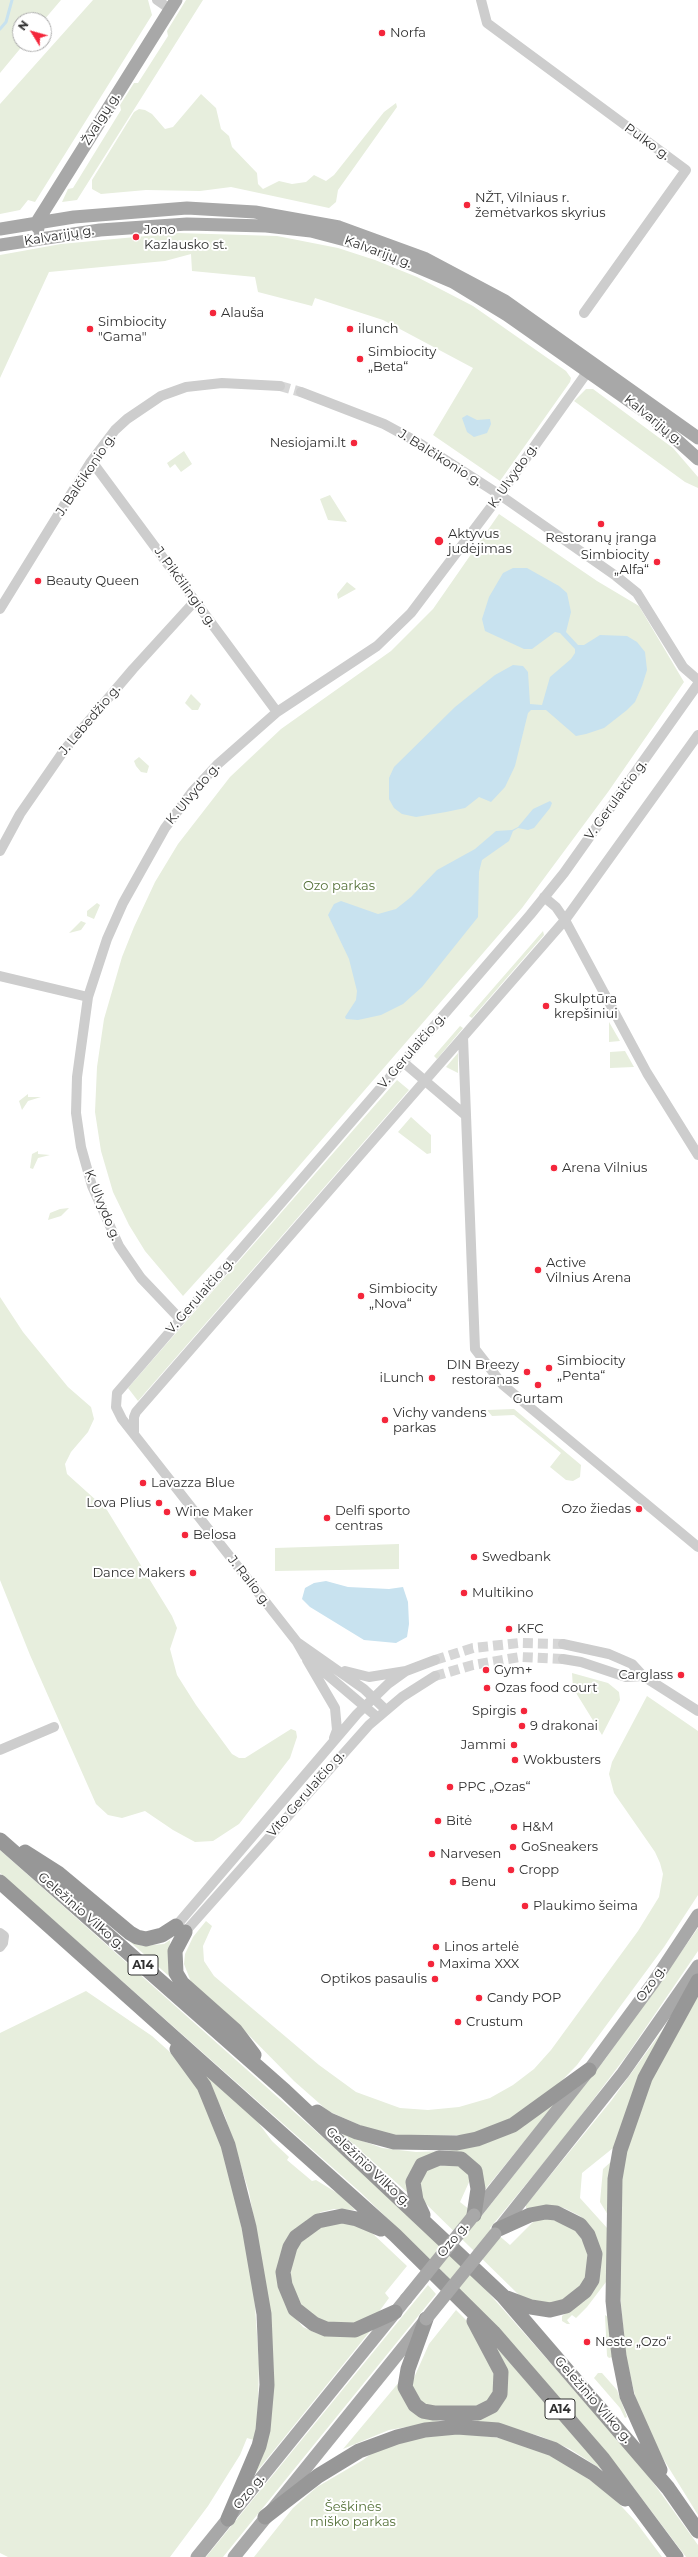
<!DOCTYPE html>
<html>
<head>
<meta charset="utf-8">
<style>
  body { margin:0 }
  #map { position:relative; width:698px; height:2557px; overflow:hidden; background:#fff; font-family:Montserrat,sans-serif }
  canvas { display:block }
  .north { position:absolute; left:12px; top:12px; width:40px; height:40px; box-sizing:border-box; background:#fff; border:1px solid #acacac; border-radius:50%; rotate:307deg; font-size:11px; font-weight:700; line-height:16px; text-align:center; color:#303030 }
  .north::after { content:''; display:block; margin:auto; width:14px; height:18px; background:#f4263b; clip-path:polygon(50% 0,100% 100%,50% 72%,0 100%) }
</style>
</head>
<body>
<div id="map">
<canvas width="698" height="2557"></canvas>
<div class="north">N</div>
</div>
<script>
const ctx = document.querySelector('canvas').getContext('2d');
ctx.lineJoin = 'round';
function fillPath(path, color) { ctx.fillStyle = color; ctx.fill(path, 'evenodd'); }
const toPath = rows => new Path2D(rows.map(r => 'M' + r).join(''));
function trace(path, color, width, dash) { ctx.strokeStyle = color; ctx.lineWidth = width; ctx.lineCap = dash ? 'butt' : 'round'; ctx.setLineDash(dash || []); ctx.stroke(path); }
function write(font, color, halo, rows, align = 'center') {
  ctx.font = font + ' Montserrat,sans-serif'; ctx.lineWidth = 4; ctx.setLineDash([]); ctx.textBaseline = 'middle'; ctx.strokeStyle = halo; ctx.fillStyle = color; for (const [text, x, y, turn = 0] of rows) {
    ctx.save(); ctx.translate(x, y); ctx.rotate((+turn || 0) * Math.PI / 180); ctx.textAlign = isNaN(turn) ? turn : align; if (halo) ctx.strokeText(text, 0, 0); ctx.fillText(text, 0, 0); ctx.restore();
  }
}
const green = toPath([
  [0,0,61,0,44,20,20,20,20,44,24,44,0,73],
  [93,0,148,0,152,15,35,202,28,200,20,210,0,214,0,104],
  [186,0,203,0,77,200,62,202,68,189,73,188,121,110,120,105,134,83,138,83,168,36,167,31],
  [201,94,216,108,221,129,229,136,232,147,257,173,258,184,263,189,279,181,292,184,306,182,314,175,326,181,334,175,384,112,396,103,397,107,338,190,336,202,329,208,231,187,200,191,146,190,101,194,92,189,92,180,134,112,139,109,145,110,152,114,165,129,173,127],
  [178,233,277,236,338,248,375,260,417,277,473,306,566,371,571,378,570,382,500,481,433,435,473,368,383,320,315,298,312,306,258,292,255,277,192,271,191,254,165,261,49,272,0,378,0,255,61,244],
  [586,389,593,389,673,448,698,477,698,488,685,482,574,401],
  [184,451,192,464,181,472,175,464,170,468,167,463],
  [330,495,347,522,328,520,320,499],
  [499,514,597,581,639,606,684,682,608,792,522,908,274,1195,183,1296,145,1251,129,1225,113,1192,101,1151,95,1112,97,1067,104,1019,122,957,134,927,155,882,178,844,230,777,281,729,391,651,433,609],
  [347,582,356,589,338,599,337,594],
  [191,694,201,704,198,710,192,710,185,703],
  [139,757,149,766,147,773,141,772,136,766,134,761],
  [97,903,100,905,94,919,87,916,87,911],
  [81,921,86,923,81,930,69,933],
  [543,931,544,935,472,1018,469,1016],
  [609,1022,620,1041,609,1042],
  [460,1026,463,1028,437,1059,434,1056],
  [625,1051,634,1067,610,1068,610,1052],
  [458,1053,458,1073,446,1067],
  [397,1080,409,1090,138,1401,128,1388],
  [28,1094,28,1097,41,1097,28,1101,22,1110,19,1101],
  [411,1117,431,1135,431,1153,427,1154,398,1132],
  [38,1151,38,1154,50,1155,38,1158,33,1169,30,1168,32,1154],
  [69,1208,61,1216,48,1220,50,1213,60,1209],
  [0,1297,23,1332,68,1387,91,1407,94,1419,88,1432,71,1452,65,1464,67,1474,107,1510,172,1616,177,1628,170,1649,177,1675,196,1705,232,1754,239,1758,245,1758,291,1729,296,1731,297,1737,290,1758,239,1824,213,1841,195,1842,173,1830,145,1811,122,1818,108,1815,96,1804,30,1655,0,1580],
  [514,1409,581,1465,580,1477,573,1481,566,1480,550,1467,561,1453,514,1415,492,1416,487,1410],
  [399,1544,399,1569,275,1571,275,1548],
  [572,1673,608,1683,619,1692,620,1700,602,1735,573,1688],
  [647,1696,698,1731,698,1895,664,1947,577,2065,537,2106,475,2135,384,2136,328,2111,294,2081,233,2019,191,1982,184,1964,185,1954,193,1937,206,1921,212,1926,203,1946,204,1961,214,1976,319,2065,356,2092,400,2108,428,2110,459,2107,490,2098,513,2085,534,2069,551,2050,638,1931,659,1897,663,1874,660,1863,655,1852,614,1793,609,1774,612,1762],
  [0,1850,364,2174,479,2282,642,2467,698,2545,698,2557,686,2557,627,2479,569,2410,443,2272,359,2191,0,1873],
  [698,1928,698,1951,627,2055,564,2138,490,2228,510,2245,533,2222,542,2218,557,2220,572,2226,588,2248,587,2276,582,2286,566,2300,544,2305,519,2295,423,2201,420,2177,431,2166,458,2165,467,2172,470,2180,460,2202,480,2218,606,2058],
  [170,1940,169,1965,178,1984,129,1941,143,1946,164,1944],
  [86,1991,152,2036,171,2053,191,2078,204,2100,223,2148,253,2277,259,2364,257,2441,247,2438,240,2455,208,2506,170,2557,8,2557,0,2553,0,2033],
  [698,1991,698,2515,654,2444,636,2400,626,2357,620,2294,620,2177,636,2109],
  [675,2013,618,2144,582,2173,580,2198,608,2229,606,2282,587,2307,576,2318,572,2315,567,2320,570,2324,567,2324,562,2321,562,2316,586,2300,600,2275,601,2254,590,2226,580,2216,564,2208,552,2206,528,2209,526,2208,526,2205,611,2101],
  [204,2074,254,2117,272,2141,289,2157,287,2160,312,2181,316,2180,342,2196,355,2210,334,2209,321,2212,296,2229,278,2286,291,2313,303,2327,316,2333,330,2336,375,2325,254,2475,266,2287,249,2192,225,2116],
  [558,2100,483,2192,480,2171,432,2155,409,2194,341,2133,382,2148,416,2152,446,2151,459,2149],
  [615,2158,608,2215,600,2202,603,2169],
  [348,2221,371,2232,407,2266,385,2293,389,2298,378,2313,365,2322,333,2326,306,2313,292,2288,290,2266,297,2246,317,2228],
  [428,2285,436,2294,223,2557,206,2557],
  [456,2310,473,2327,497,2376,496,2392,481,2407,431,2408,416,2400,410,2380,413,2380,429,2344],
  [605,2315,608,2317,612,2357,609,2358,607,2356],
  [490,2340,548,2406,604,2471,570,2449,540,2436,474,2420,507,2391,507,2373],
  [598,2373,602,2373,617,2390,627,2417,625,2418,620,2408,594,2378],
  [400,2381,428,2418,441,2421,389,2430,343,2449],
  [458,2433,508,2439,557,2457,611,2495,636,2522,662,2557,254,2557,293,2508,317,2487,363,2460,381,2446,397,2441]
]);
const water = toPath([
  [467,415,477,420,490,419,491,424,487,433,474,437,467,432,462,418],
  [513,568,527,568,559,586,567,593,571,612,566,632,578,645,584,645,600,635,627,636,637,642,645,652,647,670,642,686,635,702,627,710,604,728,586,734,576,736,546,710,531,710,528,713,515,766,505,787,491,802,479,797,465,808,446,812,416,817,402,814,394,808,389,799,389,778,394,767,455,707,495,675,513,665,523,666,528,672,530,704,542,705,550,677,571,659,575,653,575,649,560,633,555,632,532,649,524,649,485,631,482,619,489,597,503,573],
  [550,801,552,803,550,808,534,828,528,830,518,828,513,831,509,841,482,860,479,872,478,917,422,987,403,1004,381,1015,358,1020,346,1019,345,1017,356,1000,357,991,349,959,328,915,334,904,341,901,378,914,396,909,411,897,437,870,475,849,496,831,512,830,518,827,533,809],
  [326,1581,348,1587,389,1589,403,1587,408,1602,409,1624,407,1637,396,1643,364,1640,310,1607,302,1599,305,1588,314,1583]
]);
const stream = toPath([
  [0,29,6,22,12,0]
]);
const minorTunnel = toPath([
  [280,386,301,392],
  [435,1660,473,1648,519,1643,563,1644],
  [435,1676,473,1665,520,1657,563,1659]
]);
const minor = toPath([
  [157,0,170,9],
  [481,0,487,23,686,170,584,313],
  [301,392,384,424,419,443,500,495,616,576,637,593,683,667,698,680],
  [90,463,96,467,277,712],
  [0,609,90,463,115,430,127,419,161,396,186,387,222,383,280,386],
  [0,851,20,814,65,749,133,669,195,601],
  [544,897,556,907,565,920,647,1073,698,1155],
  [0,976,88,997],
  [463,1037,475,1349,503,1385,698,1547],
  [403,1062,464,1114],
  [180,1319,141,1278,119,1246,92,1186,81,1147,76,1113,77,1077,88,997,107,939,123,903,165,828,192,792,218,764,277,712,377,646,411,613,494,503,588,371],
  [134,1432,134,1417,136,1412,565,920,698,735],
  [297,1642,364,1689,386,1710],
  [563,1644,609,1654,632,1664,643,1676,698,1711],
  [563,1659,581,1662,626,1677,643,1676],
  [307,1660,335,1708,337,1730,334,1738],
  [345,1671,369,1677,406,1671,435,1660],
  [377,1717,305,1656,297,1642,122,1419,116,1407,117,1393,530,915,564,873,698,684],
  [0,1750,54,1727],
  [176,1926,357,1714,388,1684,406,1671],
  [185,1932,369,1725,402,1697,435,1676],
  [0,1933,4,1936,3,1943,0,1947]
]);
const major = toPath([
  [38,228,37,222,176,0],
  [0,229,74,217,187,208,255,212,339,227,424,258,505,301,698,438],
  [0,245,100,230,187,224,266,226,311,231,368,246,453,282,507,315,648,414,698,459],
  [474,2215,589,2070,653,1983,698,1915],
  [499,2229,623,2073,698,1966],
  [197,2557,406,2299],
  [234,2557,423,2323]
]);
const highway = toPath([
  [0,1840,285,2091,503,2296,668,2488,698,2531],
  [25,1852,58,1873,130,1933,137,1937,146,1939,162,1935,176,1926],
  [0,1882,395,2235,493,2332,603,2459,676,2557],
  [185,1932,175,1951,176,1973,182,1983,235,2030,254,2055],
  [177,2049,204,2086,228,2145,249,2227,264,2314,267,2385,263,2430,259,2446,228,2519],
  [317,2112,329,2120,357,2132,394,2142,457,2143,477,2139,513,2125,589,2070],
  [423,2215,416,2200,413,2182,422,2165,439,2158,461,2159,475,2171,478,2189,474,2215],
  [381,2229,357,2219,342,2216,318,2221,296,2237,290,2247,283,2272,285,2285,295,2309,314,2324,326,2329,355,2330,395,2312],
  [499,2229,530,2215,546,2212,556,2213,580,2225,588,2235,595,2254,592,2280,585,2291,566,2306,550,2310,531,2307,507,2298],
  [426,2319,408,2369,405,2387,415,2405,423,2411,434,2413,478,2413,492,2406,500,2394,501,2372,474,2321],
  [660,2470,627,2396,619,2356,613,2301,615,2179,620,2150,645,2078,698,1981],
  [265,2517,318,2476,359,2451,397,2437,425,2430,457,2427,498,2430,553,2449,593,2473,625,2499]
]);
const majorBridge = toPath([
  [406,2299,474,2215],
  [426,2319,495,2234]
]);
const markers = [
  [382,33,4,"#f4263b"],
  [467,205,4,"#f4263b"],
  [136,237,4,"#f4263b"],
  [213,313,4,"#f4263b"],
  [90,329,4,"#f4263b"],
  [350,329,4,"#f4263b"],
  [360,359,4,"#f4263b"],
  [354,443,4,"#f4263b"],
  [601,524,4,"#f4263b"],
  [439,541,5,"#f4263b"],
  [657,562,4,"#f4263b"],
  [38,581,4,"#f4263b"],
  [546,1006,4,"#f4263b"],
  [554,1168,4,"#f4263b"],
  [538,1270,4,"#f4263b"],
  [361,1296,4,"#f4263b"],
  [549,1368,4,"#f4263b"],
  [527,1372,4,"#f4263b"],
  [432,1378,4,"#f4263b"],
  [538,1385,4,"#f4263b"],
  [385,1420,4,"#f4263b"],
  [143,1483,4,"#f4263b"],
  [159,1503,4,"#f4263b"],
  [639,1509,4,"#f4263b"],
  [167,1512,4,"#f4263b"],
  [327,1518,4,"#f4263b"],
  [185,1535,4,"#f4263b"],
  [474,1557,4,"#f4263b"],
  [193,1573,4,"#f4263b"],
  [464,1593,4,"#f4263b"],
  [509,1629,4,"#f4263b"],
  [486,1670,4,"#f4263b"],
  [681,1675,4,"#f4263b"],
  [487,1688,4,"#f4263b"],
  [524,1711,4,"#f4263b"],
  [522,1726,4,"#f4263b"],
  [514,1745,4,"#f4263b"],
  [515,1760,4,"#f4263b"],
  [450,1787,4,"#f4263b"],
  [438,1821,4,"#f4263b"],
  [514,1827,4,"#f4263b"],
  [513,1847,4,"#f4263b"],
  [432,1854,4,"#f4263b"],
  [511,1870,4,"#f4263b"],
  [453,1882,4,"#f4263b"],
  [525,1906,4,"#f4263b"],
  [436,1947,4,"#f4263b"],
  [431,1964,4,"#f4263b"],
  [435,1979,4,"#f4263b"],
  [479,1998,4,"#f4263b"],
  [458,2022,4,"#f4263b"],
  [587,2342,4,"#f4263b"]
];
const shields = [
  [143,1965,30],
  [560,2409,30]
];
const shieldNames = [
  ["A14",143,1965],
  ["A14",560,2409]
];
const poiNames = [
  ["Norfa",390,33],
  ["NŽT, Vilniaus r.",475,198],
  ["žemėtvarkos skyrius",475,213],
  ["Jono",144,230],
  ["Kazlausko st.",144,245],
  ["Alauša",221,313],
  ["Simbiocity",98,322],
  ["\"Gama\"",98,337],
  ["ilunch",358,329],
  ["Simbiocity",368,352],
  ["„Beta“",368,367],
  ["Nesiojami.lt",346,443,"right"],
  ["Aktyvus",448,534],
  ["judėjimas",448,549],
  ["Restoranų įranga",601,538,"center"],
  ["Simbiocity",649,555,"right"],
  ["„Alfa“",649,570,"right"],
  ["Beauty Queen",46,581],
  ["Skulptūra",554,999],
  ["krepšiniui",554,1014],
  ["Arena Vilnius",562,1168],
  ["Active",546,1263],
  ["Vilnius Arena",546,1278],
  ["Simbiocity",369,1289],
  ["„Nova“",369,1304],
  ["Simbiocity",557,1361],
  ["„Penta“",557,1376],
  ["DIN Breezy",519,1365,"right"],
  ["restoranas",519,1380,"right"],
  ["iLunch",424,1378,"right"],
  ["Gurtam",538,1399,"center"],
  ["Vichy vandens",393,1413],
  ["parkas",393,1428],
  ["Lavazza Blue",151,1483],
  ["Lova Plius",151,1503,"right"],
  ["Ozo žiedas",631,1509,"right"],
  ["Delfi sporto",335,1511],
  ["centras",335,1526],
  ["Wine Maker",175,1512],
  ["Belosa",193,1535],
  ["Swedbank",482,1557],
  ["Dance Makers",185,1573,"right"],
  ["Multikino",472,1593],
  ["KFC",517,1629],
  ["Gym+",494,1670],
  ["Carglass",673,1675,"right"],
  ["Ozas food court",495,1688],
  ["Spirgis",516,1711,"right"],
  ["9 drakonai",530,1726],
  ["Jammi",506,1745,"right"],
  ["Wokbusters",523,1760],
  ["PPC „Ozas“",458,1787],
  ["Bitė",446,1821],
  ["H&M",522,1827],
  ["GoSneakers",521,1847],
  ["Narvesen",440,1854],
  ["Cropp",519,1870],
  ["Benu",461,1882],
  ["Plaukimo šeima",533,1906],
  ["Linos artelė",444,1947],
  ["Maxima XXX",439,1964],
  ["Optikos pasaulis",427,1979,"right"],
  ["Candy POP",487,1998],
  ["Crustum",466,2022],
  ["Neste „Ozo“",595,2342]
];
const streetNames = [
  ["Žvalgų g.",101,119,-58],
  ["Pulko g.",647,142,36],
  ["Kalvarijų g.",59,236,-9],
  ["Kalvarijų g.",378,252,20],
  ["Kalvarijų g.",653,420,39],
  ["J. Balčikonio g.",440,458,32],
  ["J. Balčikonio g.",86,475,-56],
  ["K. Ulvydo g.",513,476,-55],
  ["J. Pikčilingio g.",185,587,54],
  ["J. Lebedžio g.",90,720,-50],
  ["K. Ulvydo g.",193,794,-50],
  ["V. Gerulaičio g.",616,800,-54],
  ["V. Gerulaičio g.",412,1051,-49],
  ["K. Ulvydo g.",102,1205,68],
  ["V. Gerulaičio g.",200,1296,-49],
  ["J. Ralio g.",249,1581,52],
  ["Vito Gerulaičio g.",306,1794,-49],
  ["Geležinio Vilko g.",81,1911,41],
  ["Ozo g.",651,1984,-55],
  ["Geležinio Vilko g.",368,2167,43],
  ["Ozo g.",453,2240,-51],
  ["Geležinio Vilko g.",593,2400,49],
  ["Ozo g.",249,2492,-51]
];
const parkNames = [
  ["Ozo parkas",339,886],
  ["Šeškinės",353,2507],
  ["miško parkas",353,2522]
];
fillPath(green, '#e7eedd');
fillPath(water, '#c8e2ef');
trace(stream, '#c8e2ef', 3);
trace(minorTunnel, '#d6d6d6', 10, [10, 5]);
trace(minor, '#cdcdcd', 10);
trace(major, '#a8a8a8', 13);
trace(highway, '#979797', 15);
trace(majorBridge, '#a8a8a8', 13);
for (const [x, y, r, color] of markers) { const dot = new Path2D(); dot.arc(x, y, r, 0, 2 * Math.PI); ctx.fillStyle = color; ctx.fill(dot); trace(dot, '#fff', 1.5); }
for (const [x, y, w] of shields) { const box = new Path2D(); box.roundRect(x - w / 2, y - 10, w, 20, 3); ctx.fillStyle = '#fff'; ctx.fill(box); trace(box, '#303030', 1); }
write('bold 12px', '#303030', null, shieldNames);
write('13px', '#303030', '#fff', poiNames, 'left');
write('13px', '#303030', '#fff', streetNames);
write('13px', '#557139', '#fff', parkNames);
</script>
</body>
</html>
